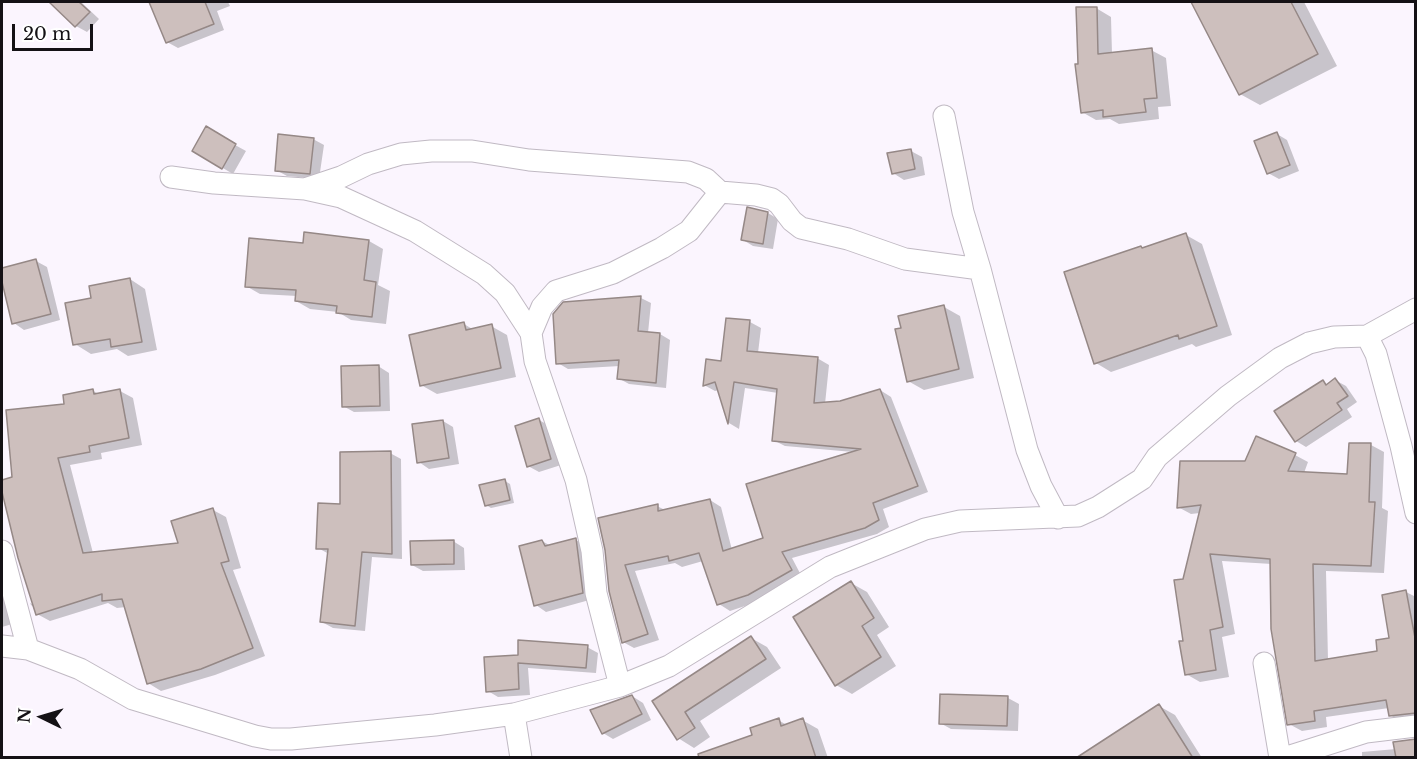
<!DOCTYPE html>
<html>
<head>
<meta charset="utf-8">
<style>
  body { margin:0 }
  #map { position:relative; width:1417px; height:759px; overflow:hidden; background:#fbf5fe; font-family:"Libre Baskerville",serif }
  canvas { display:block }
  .frame { position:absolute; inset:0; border:3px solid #141115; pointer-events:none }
  .north { position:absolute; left:12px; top:687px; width:60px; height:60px; -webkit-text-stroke:4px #fff; paint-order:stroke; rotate:275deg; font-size:16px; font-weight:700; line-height:24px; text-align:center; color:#141115 }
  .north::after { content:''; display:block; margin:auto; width:21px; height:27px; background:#141115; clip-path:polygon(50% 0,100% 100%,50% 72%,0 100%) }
  .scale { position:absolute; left:12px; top:24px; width:81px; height:27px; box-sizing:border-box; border:3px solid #141115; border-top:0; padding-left:8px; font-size:18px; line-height:21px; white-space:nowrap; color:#141115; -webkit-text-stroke:4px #fff; paint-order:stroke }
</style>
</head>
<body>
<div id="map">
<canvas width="1417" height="759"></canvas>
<div class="frame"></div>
<div class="north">N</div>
<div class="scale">20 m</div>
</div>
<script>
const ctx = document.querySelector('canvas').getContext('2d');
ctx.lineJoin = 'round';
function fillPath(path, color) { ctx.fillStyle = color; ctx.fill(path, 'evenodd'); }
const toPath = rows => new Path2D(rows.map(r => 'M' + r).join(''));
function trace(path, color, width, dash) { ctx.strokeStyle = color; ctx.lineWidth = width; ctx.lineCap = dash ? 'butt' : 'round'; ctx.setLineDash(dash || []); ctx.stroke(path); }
const shadow = toPath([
  [51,2,81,2,99,19,87,32,76,26],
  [151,2,228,2,230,6,217,11,224,30,178,48,167,42],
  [1193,2,1304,2,1337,66,1260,105,1240,94],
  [1096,8,1111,17,1112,54,1151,50,1166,58,1171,106,1158,107,1159,119,1119,124,1110,119,1096,120,1082,112,1079,65],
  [206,129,246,151,233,174,194,151],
  [1277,134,1287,140,1299,171,1279,179,1268,173],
  [313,139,324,145,319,179,287,176,276,170],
  [911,151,922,157,925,175,904,180,893,173],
  [768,213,778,219,773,249,753,246,743,240],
  [1186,235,1202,244,1232,335,1196,347,1192,344,1111,372,1096,363,1141,247,1144,249],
  [369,241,383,249,378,285,390,291,386,324,351,320,338,312,310,309,296,301,297,296,260,294,246,286],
  [36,261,47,267,60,320,24,330,14,323,2,270],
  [130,279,145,289,157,350,128,356,117,349,91,354,75,344,92,299],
  [641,298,651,303,648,333,660,334,670,340,666,388,629,384,618,378,620,366,568,369,558,363,567,302],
  [944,307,960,316,974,378,924,390,908,381],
  [727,320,750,322,761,328,758,353,817,358,829,365,825,404,841,402,880,390,891,397,928,492,883,509,889,527,877,534,792,558,802,577,760,601,730,611,719,604,703,561,682,567,675,563,635,571,659,640,634,648,623,642,610,591,657,506,667,511,710,500,721,507,732,550,765,539,853,452,785,446,773,440,778,393,745,388,739,429,729,423,719,390,715,391,704,385,723,363],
  [464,324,474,330,491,326,507,335,516,377,437,394,421,385],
  [378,366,389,373,390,411,354,412,343,406],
  [1335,380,1346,386,1357,402,1347,409,1352,417,1306,447,1296,441,1323,382,1328,385],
  [93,391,99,394,120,391,133,398,142,445,101,453,102,459,70,465,93,553,180,545,213,510,226,517,241,568,233,570,265,656,215,675,161,691,148,683,126,607,117,608,108,603,50,621,37,614,35,608,31,605,30,603,34,605,2,482,14,479,66,406],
  [539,420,550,426,561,465,539,472,528,466],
  [443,421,453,427,459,464,429,469,419,462],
  [1371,445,1384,452,1382,508,1388,511,1384,573,1326,571,1328,660,1379,652,1391,639,1406,592,1416,597,1416,722,1403,723,1390,715,1389,708,1326,717,1327,727,1302,731,1289,724,1272,564,1222,561,1235,634,1222,637,1229,677,1200,682,1186,674,1184,580,1200,513,1191,514,1178,507,1246,463,1295,455,1308,462,1304,473,1348,475],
  [390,453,401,459,402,559,372,557,365,631,333,628,322,622,329,554,318,548],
  [505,481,510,484,514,503,491,508,486,505],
  [576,540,586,546,593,599,546,612,536,605,542,541,551,546],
  [453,541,464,548,465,570,423,571,412,565],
  [2,553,19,622,2,627],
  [851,583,867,592,889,627,877,635,896,666,852,694,836,685],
  [751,638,767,647,781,668,700,721,710,737,694,748,678,738,654,701],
  [587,647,598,653,596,673,528,668,530,695,498,697,488,691,519,656],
  [941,695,1008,698,1019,704,1018,731,951,729,940,723],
  [632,696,643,703,651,720,613,739,603,733],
  [1159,706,1175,715,1202,758,1103,758],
  [778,720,787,725,802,720,818,729,828,758,740,758,754,736],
  [1396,749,1416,758,1362,758,1362,752]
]);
const building = toPath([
  [49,2,79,2,90,12,75,27,49,2],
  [149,2,205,2,214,24,166,43,149,2],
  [1191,2,1291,2,1318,54,1239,95,1191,2],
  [1076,7,1097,7,1098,54,1152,48,1157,98,1144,99,1146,112,1103,117,1103,110,1081,113,1075,64,1078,64,1076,7],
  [206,126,236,144,222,169,192,151,206,126],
  [1277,132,1290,165,1267,174,1254,141,1277,132],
  [278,134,314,138,310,174,275,171,278,134],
  [911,149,915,169,892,174,887,153,911,149],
  [747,207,768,212,763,244,741,240,747,207],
  [304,232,369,240,364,280,376,282,372,317,336,313,337,306,295,301,296,290,245,287,249,238,303,243,304,232],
  [1186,233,1217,326,1179,339,1178,335,1094,364,1064,272,1141,246,1142,248,1186,233],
  [36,259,51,314,12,324,2,282,2,268,36,259],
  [130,278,142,342,111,347,110,339,73,345,65,303,91,298,89,286,130,278],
  [641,296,638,331,660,333,656,383,617,379,619,360,556,364,553,314,563,302,641,296],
  [944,305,959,369,907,382,895,329,901,328,898,316,944,305],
  [726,318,750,320,747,351,818,357,814,403,840,401,880,389,918,486,873,503,879,520,865,528,782,552,792,570,748,595,717,605,699,553,669,561,668,556,625,565,648,634,622,643,609,591,605,550,598,518,658,504,658,511,710,499,723,551,763,538,746,484,861,449,772,441,777,389,734,382,728,424,715,382,703,386,706,359,721,361,726,318],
  [464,322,466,330,492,324,501,368,420,386,409,335,464,322],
  [379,365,380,406,342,407,341,366,379,365],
  [1335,378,1348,396,1337,403,1342,410,1295,442,1274,411,1323,380,1326,385,1335,378],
  [93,389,94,394,120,389,129,438,89,446,90,452,58,458,83,553,178,543,171,521,213,508,229,561,221,563,253,648,201,669,147,684,122,599,102,601,102,594,36,615,18,558,2,492,2,480,12,477,6,410,64,404,63,395,93,389],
  [539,418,551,459,527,467,515,426,539,418],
  [443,420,449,458,417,463,412,424,443,420],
  [1256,436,1296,453,1288,471,1347,474,1349,443,1371,443,1369,502,1375,502,1371,566,1313,564,1315,661,1377,651,1376,640,1389,638,1382,595,1406,590,1416,643,1416,713,1389,716,1386,700,1314,711,1315,721,1287,725,1271,629,1270,559,1210,554,1223,627,1210,630,1216,670,1185,675,1179,641,1183,641,1174,580,1183,579,1201,505,1177,508,1180,461,1245,461,1256,436],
  [391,451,392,554,362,552,355,626,320,622,328,549,316,549,318,503,340,504,340,452,391,451],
  [505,479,510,500,485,506,479,485,505,479],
  [576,538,583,593,534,606,519,546,542,540,545,546,576,538],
  [454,540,454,564,411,565,410,541,454,540],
  [851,581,874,618,862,626,881,657,835,686,793,617,851,581],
  [751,636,766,659,685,712,695,728,677,740,652,701,751,636],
  [518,640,588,645,586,668,518,663,519,689,486,692,484,657,518,655,518,640],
  [940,694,1008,696,1007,726,939,724,940,694],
  [632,695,642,714,602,734,590,710,632,695],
  [1159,704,1193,758,1076,758,1159,704],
  [779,718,781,726,803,718,816,758,699,758,698,754,752,735,750,728,779,718],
  [1416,739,1416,758,1396,758,1393,742,1416,739]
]);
const street = toPath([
  [944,116,963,212,980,269,1027,450,1041,486,1058,518],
  [171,177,214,183,305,189,341,197,415,231,484,274,505,293,531,333,535,361,576,480,592,551,596,593,620,686],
  [305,189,341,177,368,164,401,154,431,151,472,151,529,160,688,172,706,179,720,192,756,195,772,199,779,204,792,221,801,228,848,239,905,259,980,269],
  [531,333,542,307,556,291,613,273,662,248,689,231,720,192],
  [1367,336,1376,354,1401,446,1416,513],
  [2,551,28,649],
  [2,646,28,649,80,669,133,699,255,736,271,739,291,739,435,725,514,714,620,686,669,666,830,567,925,529,960,521,1078,516,1098,507,1142,479,1157,457,1228,396,1280,358,1309,343,1334,337,1367,336,1416,309],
  [1264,663,1280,758],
  [514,714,521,758],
  [1284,758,1366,732,1416,726]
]);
fillPath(shadow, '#0003');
fillPath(building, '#cdbfbd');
trace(building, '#958886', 1.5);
trace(street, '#c0b9c3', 23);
trace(street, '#fff', 21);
</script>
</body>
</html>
